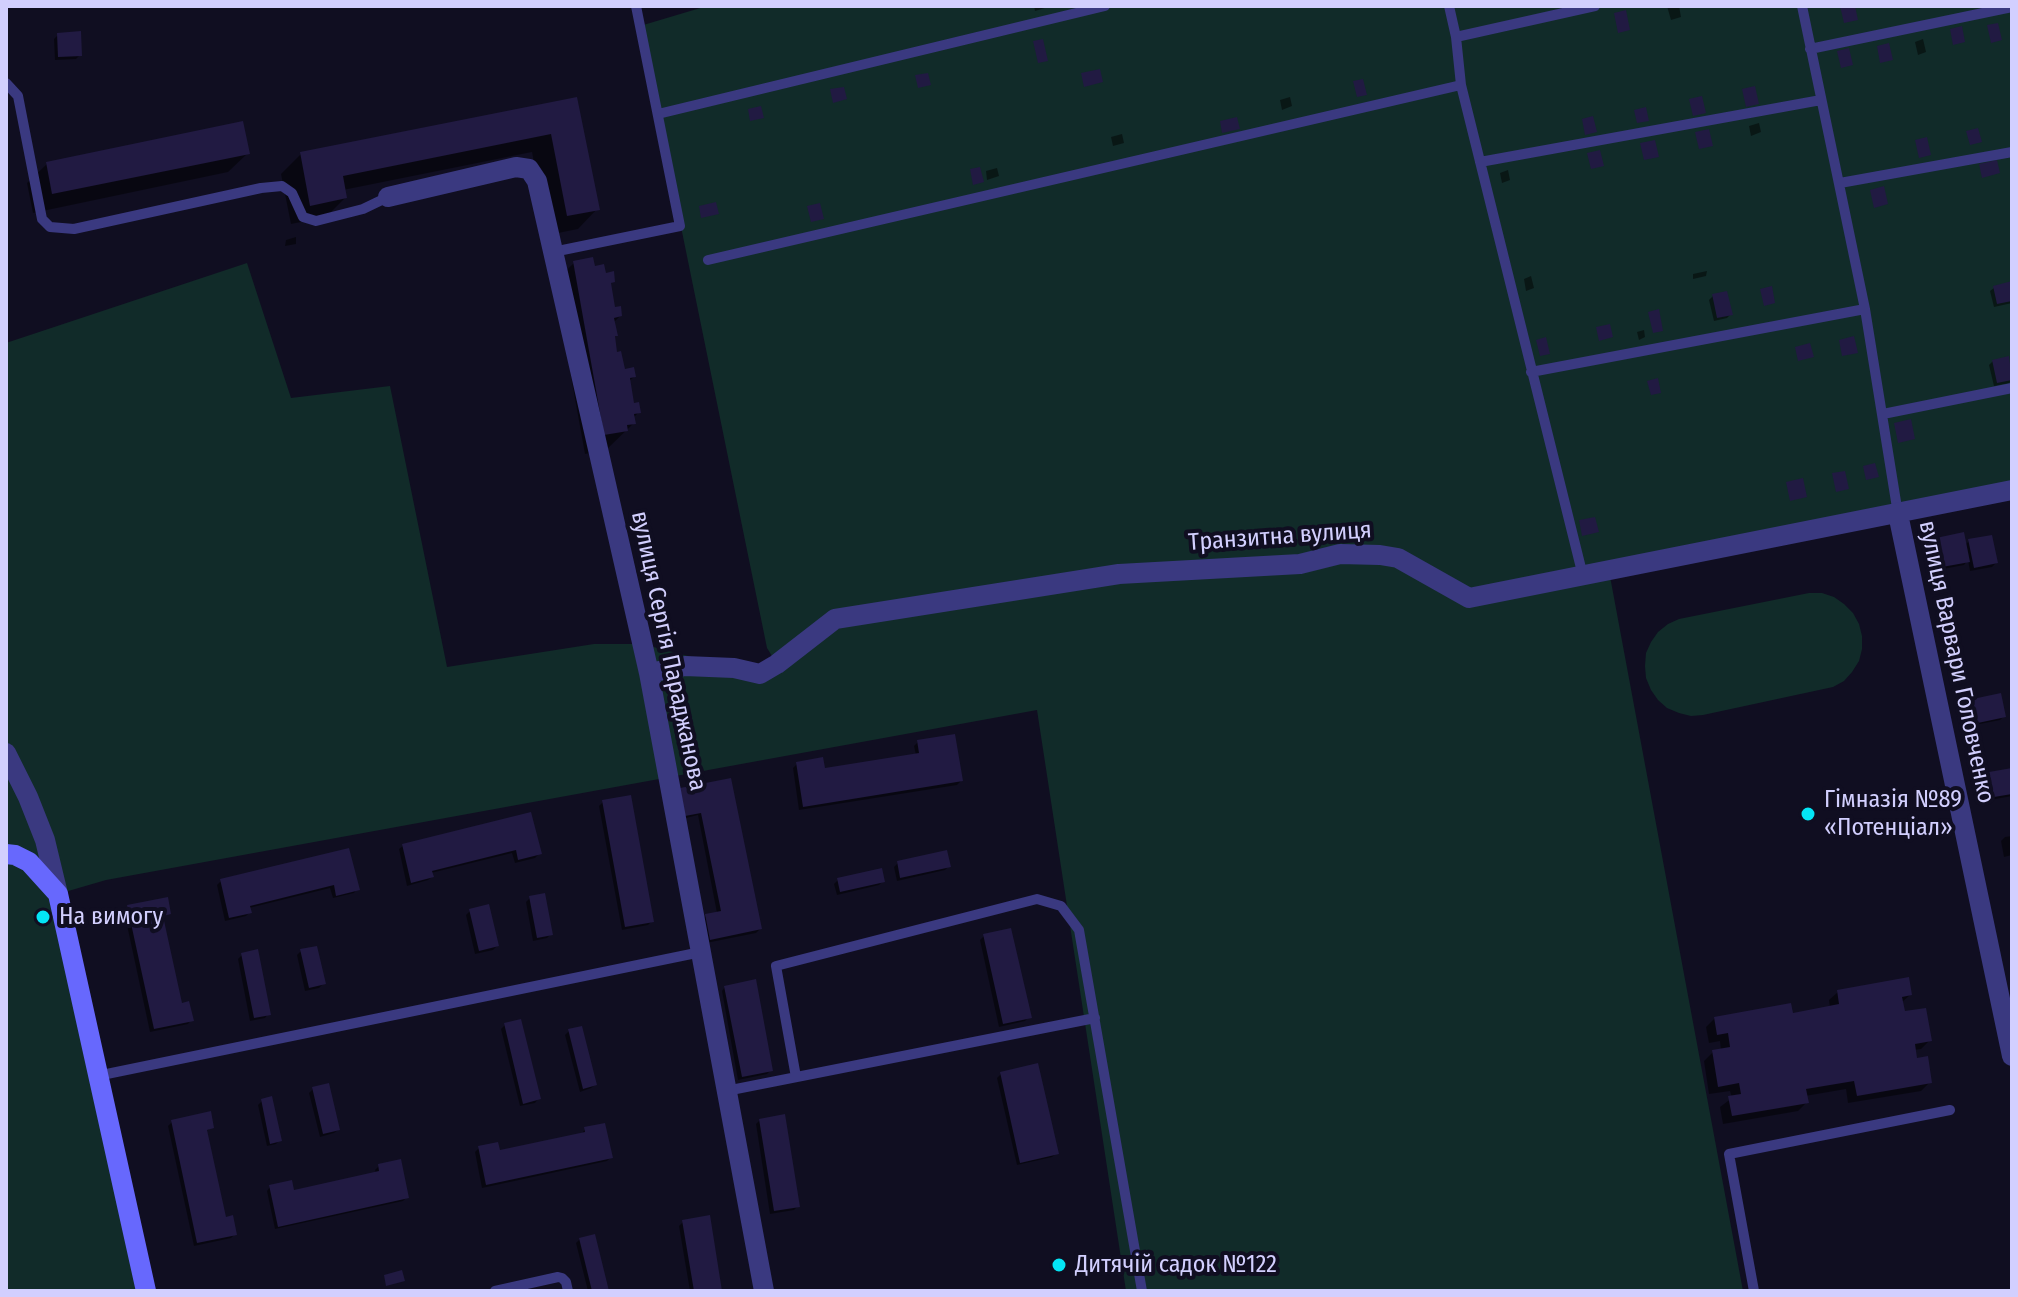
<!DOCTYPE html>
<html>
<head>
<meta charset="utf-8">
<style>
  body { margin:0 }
  #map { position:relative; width:2018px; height:1297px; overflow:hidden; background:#100e21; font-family:"Fira Sans Condensed",sans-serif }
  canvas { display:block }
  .frame { position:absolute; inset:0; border:8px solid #d2cffe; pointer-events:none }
</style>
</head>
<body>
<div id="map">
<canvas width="2018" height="1297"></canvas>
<div class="frame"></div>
</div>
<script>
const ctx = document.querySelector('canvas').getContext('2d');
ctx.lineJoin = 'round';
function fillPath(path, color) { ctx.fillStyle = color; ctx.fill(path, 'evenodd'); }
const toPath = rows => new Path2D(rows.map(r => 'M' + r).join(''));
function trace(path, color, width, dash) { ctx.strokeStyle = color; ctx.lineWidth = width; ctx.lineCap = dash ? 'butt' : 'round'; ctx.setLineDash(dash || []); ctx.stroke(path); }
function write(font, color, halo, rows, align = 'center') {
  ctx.font = font + ' "Fira Sans Condensed",sans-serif'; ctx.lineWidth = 8; ctx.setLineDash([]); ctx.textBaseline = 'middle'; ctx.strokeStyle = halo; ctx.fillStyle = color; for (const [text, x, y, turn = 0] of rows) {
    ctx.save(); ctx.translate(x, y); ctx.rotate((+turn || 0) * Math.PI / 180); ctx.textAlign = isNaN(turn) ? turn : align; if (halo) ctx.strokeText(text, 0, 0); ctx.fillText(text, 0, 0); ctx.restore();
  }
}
const green = toPath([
  [707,6,2012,6,2012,490,1609,571,1743,1291,1126,1291,1037,710,106,880,58,894,146,1291,6,1291,6,343,247,263,291,398,390,386,447,667,594,644,642,644,734,668,777,664,767,648,640,26],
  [1809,593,1822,593,1834,597,1844,604,1853,613,1859,624,1862,636,1862,649,1859,661,1852,672,1844,681,1833,687,1703,715,1691,716,1679,713,1667,708,1658,700,1651,690,1646,678,1645,666,1646,653,1651,642,1658,632,1668,624,1679,619]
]);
const shadow = toPath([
  [1034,6,1048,6,1048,7,1035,11],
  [1667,6,1679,6,1681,17,1671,20],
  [58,35,80,55,76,59,55,60,54,39],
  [1923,39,1926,52,1918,55,1915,42],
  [1290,97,1292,106,1282,110,1280,100],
  [576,99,597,209,578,229,548,235,532,152,343,190,345,198,326,217,291,224,281,174,301,154],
  [1759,123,1761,132,1751,136,1749,126],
  [1122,134,1124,143,1113,146,1111,137],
  [248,153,228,172,33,213,27,183,47,164],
  [997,168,999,176,987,180,986,171],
  [1508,170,1510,180,1502,183,1500,173],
  [296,237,296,244,285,246,286,240],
  [574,263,593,268,613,281,609,285,614,309,620,316,613,323,616,335,613,338,616,354,623,371,634,377,629,381,633,405,639,412,633,418,634,423,606,450,585,454,554,282],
  [1707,271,1706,276,1693,279,1693,274],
  [1531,276,1534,288,1526,291,1524,279],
  [2012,283,2012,303,1994,307,1990,291,1994,288],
  [1713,296,1731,314,1727,318,1714,321,1709,300],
  [1644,330,1645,337,1639,340,1637,332],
  [2008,358,2012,380,2009,383,1994,386,1989,365,1993,361],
  [1937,540,1964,546,1969,541,1996,563,1992,567,1970,571,1968,560,1964,565,1938,570,1933,543],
  [1969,702,2004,716,2000,720,1970,726,1966,706],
  [918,742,961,781,957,785,799,810,793,768,797,764,823,770,916,755,914,746],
  [2012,770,2012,796,1990,800,1986,778,1990,774],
  [730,780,760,929,756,933,706,943,702,920,706,916,717,913,698,815,682,819],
  [603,802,652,921,648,925,622,930,599,806],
  [530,814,539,854,535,858,515,863,512,853,431,873,432,877,428,880,407,886,399,849,403,846],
  [2012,836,2012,855,2004,857,2001,841,2005,837],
  [348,850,357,889,354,893,333,898,330,888,249,908,250,912,246,916,225,921,217,885,221,881],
  [898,863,949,866,945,870,897,881,894,867],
  [838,880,883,881,879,885,837,895,834,884],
  [530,898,551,934,547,938,533,941,526,902],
  [128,907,169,913,162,918,180,1005,191,1020,188,1024,150,1032,124,911],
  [470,911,497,946,493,950,475,954,466,915],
  [984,936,1029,1017,1025,1021,999,1027,980,940],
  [301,951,323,984,319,988,305,991,297,955],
  [242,955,268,1014,265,1018,250,1021,238,959],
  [725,987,771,1070,767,1074,738,1080,722,991],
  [1838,992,1910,995,1901,1003,1903,1014,1930,1040,1921,1049,1914,1050,1916,1061,1930,1082,1921,1091,1848,1103,1846,1089,1805,1096,1807,1102,1798,1111,1723,1124,1720,1107,1732,1098,1730,1091,1709,1094,1704,1061,1713,1052,1721,1051,1720,1041,1709,1043,1706,1027,1715,1018,1791,1015,1830,1008,1829,1000],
  [505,1025,538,1099,535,1103,520,1106,501,1029],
  [569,1031,595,1085,591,1088,580,1092,565,1035],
  [1001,1074,1056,1154,1052,1157,1017,1165,997,1078],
  [313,1089,338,1130,334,1133,320,1137,309,1093],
  [262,1101,280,1140,276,1144,267,1146,258,1105],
  [760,1120,798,1206,794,1210,770,1214,756,1124],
  [172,1122,212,1127,205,1132,224,1219,235,1234,231,1238,194,1246,168,1126],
  [585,1129,611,1157,607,1161,482,1188,475,1152,479,1148,498,1153,581,1135],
  [379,1166,407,1197,403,1201,275,1229,267,1191,270,1187,292,1192,376,1174,375,1170],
  [683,1222,720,1291,690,1291,679,1226],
  [580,1239,607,1291,588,1291,576,1243]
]);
const building = toPath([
  [1840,6,1855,6,1858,20,1844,23],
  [1626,10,1630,30,1618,33,1614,13],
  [1998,23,2002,40,1991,43,1987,25],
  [1962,26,1965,42,1953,45,1950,29],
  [81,31,82,56,58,57,57,33],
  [1043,39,1048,61,1038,63,1033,41],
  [1889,43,1893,60,1880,63,1877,46],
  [1849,48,1853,65,1841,68,1837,51],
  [1100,69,1103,82,1084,87,1081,73],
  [928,73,931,85,918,88,915,75],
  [1363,79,1367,95,1357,97,1353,81],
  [1755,86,1759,104,1746,107,1742,89],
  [844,87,847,99,833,103,830,89],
  [1702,96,1706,113,1693,116,1689,99],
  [577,97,600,210,567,216,551,134,343,176,347,198,310,206,300,152],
  [761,106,764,118,750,121,748,109],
  [1646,107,1649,121,1637,123,1634,110],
  [1593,116,1597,132,1585,135,1582,119],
  [1237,117,1240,129,1222,133,1220,121],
  [243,121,250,154,52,194,46,162],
  [1978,128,1982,142,1970,145,1966,131],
  [1709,129,1713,146,1699,149,1695,132],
  [1927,137,1931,155,1919,158,1915,140],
  [1655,140,1659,157,1644,160,1640,143],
  [1600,150,1604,166,1591,169,1587,153],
  [1997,160,2000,173,1982,178,1979,164],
  [980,167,984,182,973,185,970,169],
  [1884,186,1888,204,1874,208,1870,190],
  [716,202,719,214,701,218,699,206],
  [820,203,824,219,811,222,807,206],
  [593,257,595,266,604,264,606,273,614,271,615,282,611,283,615,307,621,306,622,316,614,318,618,336,615,336,617,352,621,351,625,369,634,367,636,377,630,378,634,403,639,402,641,413,634,414,636,424,627,425,628,431,604,435,573,261],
  [2012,281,2012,301,1997,304,1993,286],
  [1772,286,1775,303,1764,306,1760,289],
  [1727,291,1733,315,1717,318,1712,294],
  [1659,309,1663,331,1653,333,1648,312],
  [1610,324,1613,337,1599,341,1596,327],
  [1854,336,1858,353,1842,356,1839,340],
  [1546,337,1550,354,1540,356,1536,340],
  [1810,343,1814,357,1798,361,1795,347],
  [2009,356,2012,380,1997,383,1992,360],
  [1658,378,1661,393,1651,395,1647,381],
  [1911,419,1915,439,1898,443,1894,423],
  [1875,463,1879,477,1866,480,1863,466],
  [1845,471,1849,489,1836,492,1832,473],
  [1803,478,1807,497,1790,501,1786,482],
  [1595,517,1599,532,1582,536,1579,520],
  [1964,532,1970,562,1942,567,1936,538],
  [1992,535,1998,563,1974,568,1968,539],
  [2001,693,2006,717,1973,724,1968,700],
  [955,734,963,781,803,807,796,762,823,757,825,768,919,753,917,740],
  [2012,768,2012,794,1994,797,1989,772],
  [731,778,762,929,710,940,705,914,721,911,701,813,685,816,680,788],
  [631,795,654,922,625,927,602,800],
  [531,812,542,854,518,860,516,850,432,871,434,877,411,883,402,844],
  [349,848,360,890,336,896,334,885,250,906,252,913,229,918,220,879],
  [947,850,951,867,900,878,897,861],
  [882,868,885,882,840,892,837,878],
  [545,893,553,935,537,938,529,896],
  [168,897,171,914,163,916,182,1003,189,1001,194,1021,154,1029,127,905],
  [489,904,499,946,479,951,469,909],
  [1011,928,1032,1018,1003,1024,983,934],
  [317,946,326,984,309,988,300,949],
  [258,949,271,1015,254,1018,241,953],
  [1909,977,1912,995,1902,997,1905,1011,1926,1008,1932,1041,1915,1044,1917,1058,1928,1056,1932,1083,1857,1096,1854,1081,1806,1089,1809,1103,1732,1116,1728,1096,1741,1094,1739,1083,1718,1087,1712,1050,1730,1047,1728,1033,1717,1035,1714,1017,1791,1003,1793,1013,1839,1004,1837,990],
  [756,979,773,1071,742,1077,724,986],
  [521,1019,541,1099,523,1104,504,1023],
  [582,1026,597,1085,583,1089,568,1029],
  [1038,1063,1059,1154,1020,1163,1000,1072],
  [329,1083,340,1130,323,1134,312,1087],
  [272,1096,282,1141,270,1144,261,1099],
  [211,1111,214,1128,207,1130,226,1217,233,1215,237,1235,197,1243,171,1120],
  [785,1114,800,1207,774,1211,759,1119],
  [605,1123,613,1158,486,1185,478,1146,498,1142,500,1150,585,1132,584,1127],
  [401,1159,409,1198,278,1227,269,1185,292,1180,294,1190,379,1171,378,1164],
  [710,1215,722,1291,694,1291,682,1220],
  [595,1234,609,1291,592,1291,579,1238],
  [402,1270,405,1281,386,1286,384,1275]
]);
const lane = toPath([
  [1449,6,1456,37,1461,85,1583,576],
  [1802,6,1865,309,1898,514],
  [1456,37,1595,6],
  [1810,49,2012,7],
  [6,83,18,96,42,219,50,227,74,229,261,188,282,186,292,193,303,217,316,221,363,209,388,197],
  [658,114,1105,6],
  [1480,162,1821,100],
  [1840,183,2012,152],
  [553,252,680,226,636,6],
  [708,260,1461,85],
  [1531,372,1865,309],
  [1883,414,2012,388],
  [97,1076,701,952],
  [796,1077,776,966,1037,899,1061,906,1079,930,1142,1291],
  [726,1091,1095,1018],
  [495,1291,558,1277,562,1278,566,1282,568,1291],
  [1754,1291,1729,1154,1950,1110]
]);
const street = toPath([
  [388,197,516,167,529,169,537,181,649,673,764,1291],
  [1898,514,2012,1056],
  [649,673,685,666,734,668,760,674,777,664,835,619,1119,574,1300,564,1340,554,1380,555,1398,558,1469,598,2012,490],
  [6,753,28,797,45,840,58,894]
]);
const secondary = toPath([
  [6,854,15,855,29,862,58,894,146,1291]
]);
const markers = [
  [1808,814,8,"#04e5f5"],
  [43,917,8,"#04e5f5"],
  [1059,1265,8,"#04e5f5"]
];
const streetNames = [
  ["Транзитна вулиця",1280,537,-4],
  ["вулиця Сергія Параджанова",668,651,78],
  ["вулиця Варвари Головченко",1956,662,78]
];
const poiNames = [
  ["Гімназія №89",1824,800],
  ["«Потенціал»",1824,828],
  ["На вимогу",59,917],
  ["Дитячій садок №122",1075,1265]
];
fillPath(green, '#112b29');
fillPath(shadow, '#0007');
fillPath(building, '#211a42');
trace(lane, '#3a3980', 10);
trace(street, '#3a3980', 20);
trace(secondary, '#6768fd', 20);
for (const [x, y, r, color] of markers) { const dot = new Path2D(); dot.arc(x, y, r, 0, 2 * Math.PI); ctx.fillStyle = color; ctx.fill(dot); trace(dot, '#100e21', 3); }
write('24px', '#d2cffe', '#100e21', streetNames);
write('24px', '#d2cffe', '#100e21', poiNames, 'left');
</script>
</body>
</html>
